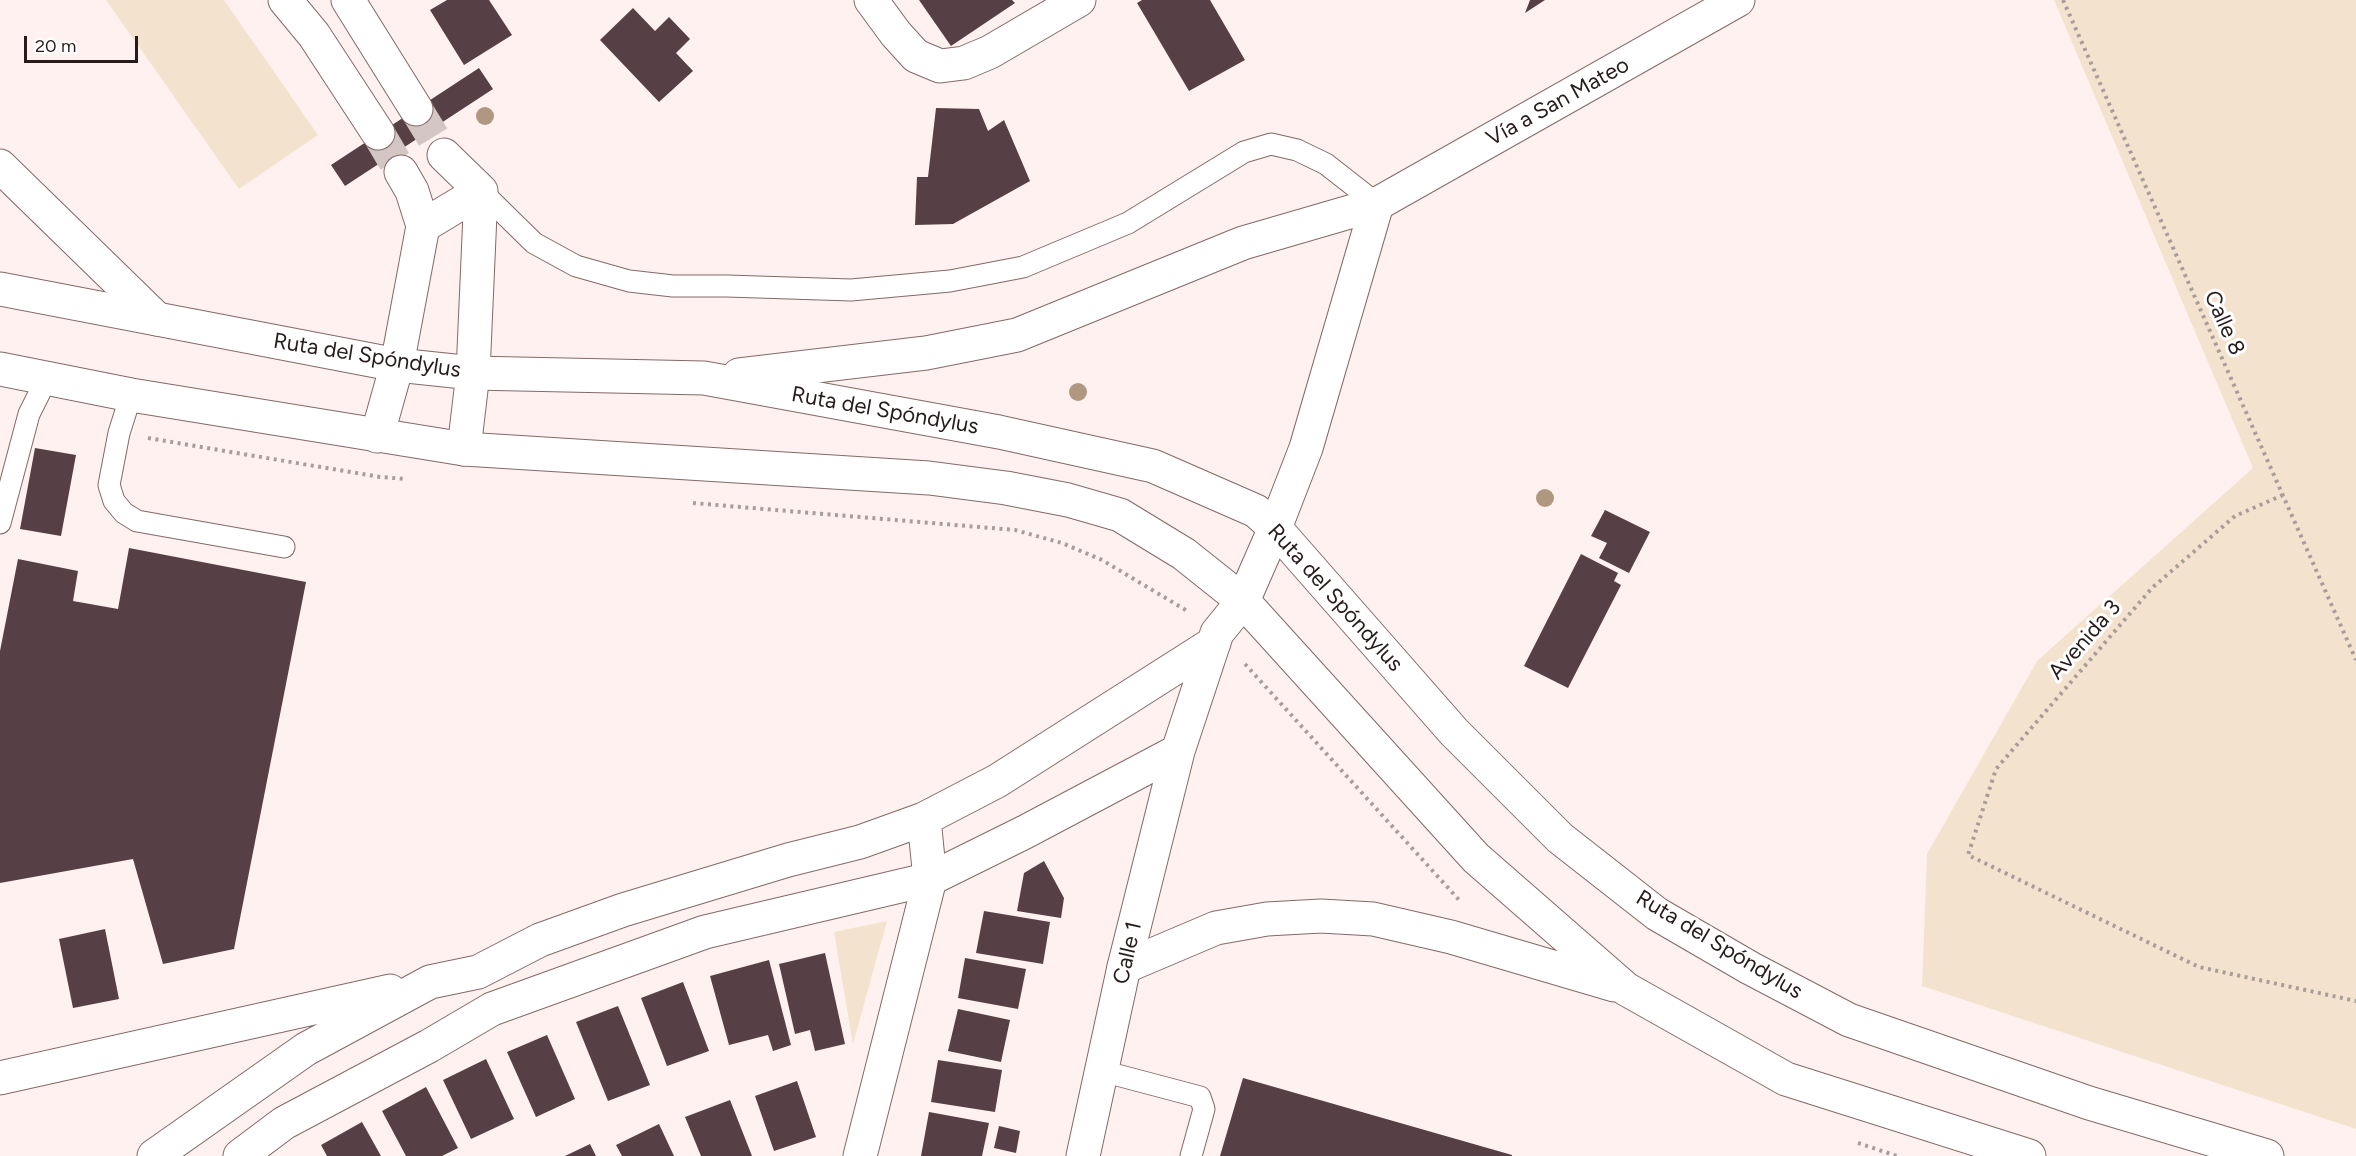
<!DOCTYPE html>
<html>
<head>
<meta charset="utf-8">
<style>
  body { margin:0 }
  #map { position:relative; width:2356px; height:1156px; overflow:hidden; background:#fef1f0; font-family:Figtree,sans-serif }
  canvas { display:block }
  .scale { position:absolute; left:24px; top:36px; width:114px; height:27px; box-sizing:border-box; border:3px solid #271c1b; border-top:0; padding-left:8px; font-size:18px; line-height:21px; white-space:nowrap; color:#271c1b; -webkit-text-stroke:4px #fff; paint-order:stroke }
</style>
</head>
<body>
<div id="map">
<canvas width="2356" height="1156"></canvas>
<div class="scale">20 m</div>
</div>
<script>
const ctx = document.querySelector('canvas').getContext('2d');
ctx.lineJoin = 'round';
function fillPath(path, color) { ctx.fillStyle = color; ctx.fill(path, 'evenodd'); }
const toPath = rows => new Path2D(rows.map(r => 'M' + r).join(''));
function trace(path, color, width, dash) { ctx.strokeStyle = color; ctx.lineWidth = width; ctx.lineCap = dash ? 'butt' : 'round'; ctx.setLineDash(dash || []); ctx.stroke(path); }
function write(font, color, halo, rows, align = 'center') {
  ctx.font = font + ' Figtree,sans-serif'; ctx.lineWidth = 6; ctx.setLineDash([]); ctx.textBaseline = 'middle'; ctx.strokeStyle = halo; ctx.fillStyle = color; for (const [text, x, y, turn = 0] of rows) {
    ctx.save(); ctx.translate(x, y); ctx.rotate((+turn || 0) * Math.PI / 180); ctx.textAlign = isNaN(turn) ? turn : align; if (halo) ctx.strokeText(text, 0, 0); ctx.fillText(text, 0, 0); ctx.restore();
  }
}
const green = toPath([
  [106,0,224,0,318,135,239,189],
  [2054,0,2356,0,2356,1129,1922,986,1927,854,2037,661,2253,468],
  [887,921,853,1044,834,932]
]);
const building = toPath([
  [447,0,489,0,512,35,464,65,430,10],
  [919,0,1012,0,1015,3,951,46],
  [1142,0,1210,0,1245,60,1189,91,1137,3],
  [1530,0,1545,0,1525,13],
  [633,8,655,31,669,17,690,39,676,53,693,71,659,102,600,40],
  [479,68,493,89,345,186,331,165],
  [936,108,979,109,988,131,1004,120,1030,181,953,224,915,225,917,177,928,177],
  [35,448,76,455,61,536,20,529],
  [1605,510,1650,532,1629,573,1599,558,1607,543,1591,536],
  [129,548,306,582,234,949,163,964,133,859,0,883,0,651,18,559,78,571,73,601,118,609],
  [1581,554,1618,573,1614,581,1621,585,1568,688,1524,666],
  [1044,861,1064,898,1061,918,1017,911,1024,873],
  [984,911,1050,922,1043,964,976,953],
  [105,929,119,999,73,1008,59,939],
  [825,953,845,1044,815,1051,810,1030,795,1034,779,964],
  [965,958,1026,969,1018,1009,958,998],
  [769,960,791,1045,773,1051,768,1035,729,1045,710,976],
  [683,982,709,1051,667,1066,641,998],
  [618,1006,650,1085,608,1101,576,1022],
  [958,1009,1010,1020,1001,1062,948,1051],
  [547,1035,575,1099,536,1117,507,1052],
  [486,1059,514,1119,471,1139,443,1080],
  [938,1060,1002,1070,995,1112,931,1102],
  [1243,1078,1512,1155,1512,1156,1220,1156],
  [797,1081,816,1137,774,1151,755,1096],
  [426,1087,458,1148,442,1156,406,1156,382,1111],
  [730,1100,752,1156,701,1156,685,1117],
  [929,1112,989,1123,982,1156,921,1156],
  [362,1122,381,1156,327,1156,321,1145],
  [659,1124,674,1156,622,1156,616,1145],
  [999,1126,1020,1131,1016,1153,994,1148],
  [590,1144,596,1156,565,1156]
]);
const minorTunnel = toPath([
  [416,109,444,155],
  [378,133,401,172]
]);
const path = toPath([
  [2063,0,2356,660],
  [148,438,380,477,407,479],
  [2283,495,2235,516,2152,588,1996,769,1968,855,2199,967,2356,1001],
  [693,503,1015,530,1062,543,1102,560,1189,612],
  [1245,664,1460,901],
  [1858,1143,1897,1156]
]);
const service = toPath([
  [481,191,534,243,576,266,629,281,673,286,727,286,851,290,950,281,1023,267,1128,223,1244,152,1271,144,1297,150,1326,164,1377,204],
  [131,395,119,433,109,485,114,501,124,513,137,521,284,547],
  [0,523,29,414,47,378],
  [1102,1071,1200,1097,1204,1109,1191,1156]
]);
const minor = toPath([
  [285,0,314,35,378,133],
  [348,0,416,109],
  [871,0,896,34,916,56,940,66,964,63,990,52,1079,0],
  [444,155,481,191,473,373,464,449],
  [0,166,157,319],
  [423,226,481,191],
  [377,436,397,365,423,226,412,191,401,172],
  [0,1078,390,991],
  [154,1156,306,1049,430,982,478,972,540,940,623,910,788,860,860,842,924,819,997,781,1214,643],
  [240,1156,284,1123,429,1046,492,1009,705,932,930,879,1025,832,1178,751],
  [860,1156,930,879,924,819],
  [1083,1156,1124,967,1178,751,1217,633,1243,601]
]);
const primary = toPath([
  [1243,601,1275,528,1306,448,1377,204,1738,0]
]);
const trunk = toPath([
  [0,289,397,365,473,373,704,378,999,432,1153,466,1256,511,1275,528,1454,732,1560,838,1657,914,1750,968,1849,1020,2089,1103,2267,1156],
  [0,369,131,395,464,449,929,478,1006,488,1068,500,1120,515,1184,554,1243,601,1476,858,1626,989,1786,1079,2029,1156],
  [739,375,926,353,1017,335,1243,243,1377,204],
  [1124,967,1216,928,1267,919,1321,916,1373,919,1451,937,1614,985]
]);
const trees = [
  [485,116],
  [1078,392],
  [1545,498]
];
const streetNames = [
  ["Vía a San Mateo",1558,102,-29],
  ["Calle 8",2224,323,66],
  ["Ruta del Spóndylus",367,356,9],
  ["Ruta del Spóndylus",885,411,10],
  ["Ruta del Spóndylus",1335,598,48],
  ["Avenida 3",2085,640,-49],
  ["Ruta del Spóndylus",1719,945,31],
  ["Calle 1",1128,953,-77]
];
fillPath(green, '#f3e3ce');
fillPath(building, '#573f46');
trace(minorTunnel, '#d3c6c5', 33, [33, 16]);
trace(service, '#846967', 23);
trace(minor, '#846967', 35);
trace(primary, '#846967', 35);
trace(trunk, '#846967', 35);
trace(path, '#a99d9c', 4, [3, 4.5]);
trace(service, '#fff', 21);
trace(minor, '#fff', 33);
trace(primary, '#fff', 33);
trace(trunk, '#fff', 33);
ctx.fillStyle = '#af987f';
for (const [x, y] of trees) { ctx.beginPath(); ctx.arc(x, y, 9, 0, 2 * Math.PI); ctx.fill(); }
write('22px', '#271c1b', '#fff', streetNames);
</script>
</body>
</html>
